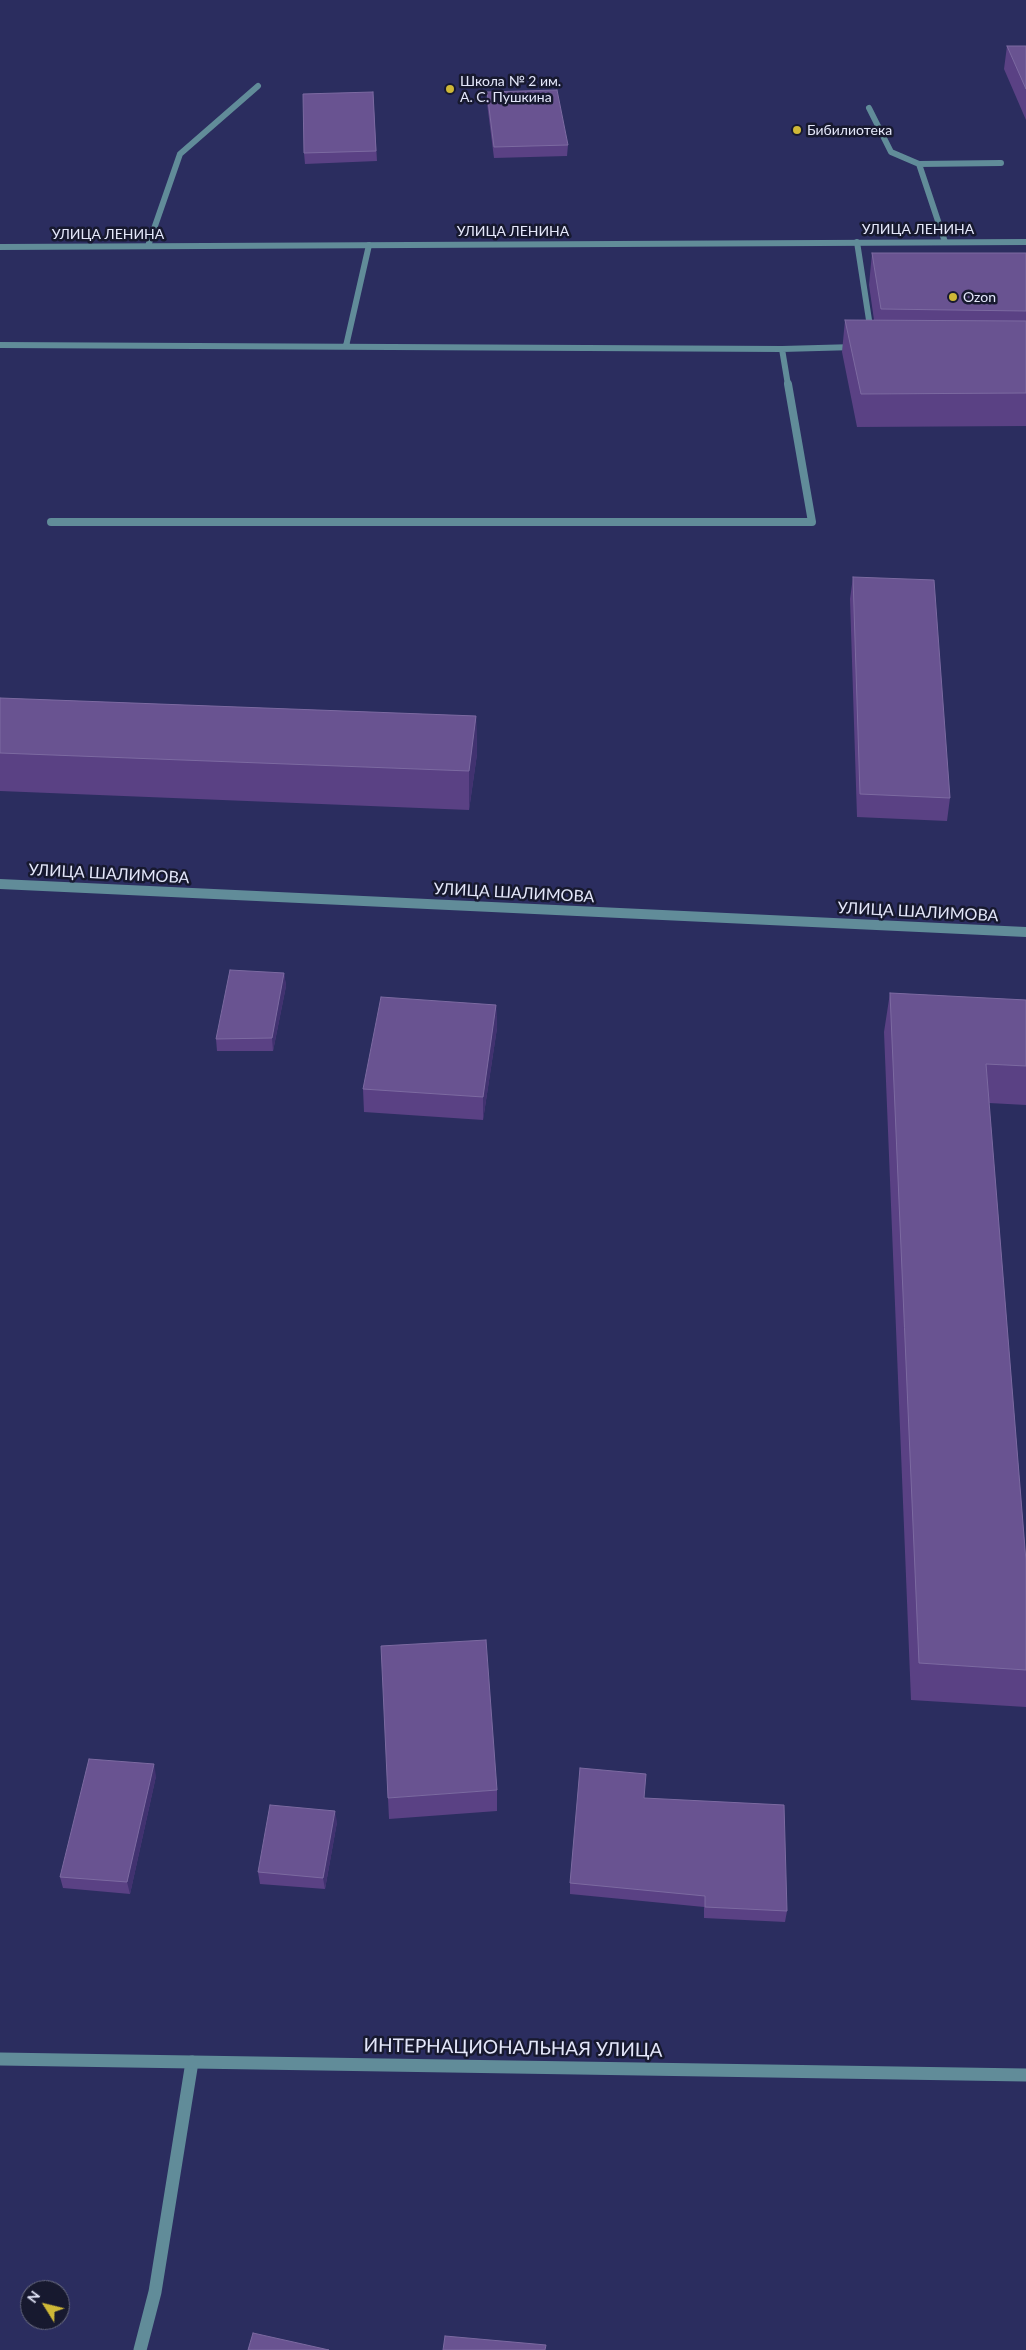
<!DOCTYPE html>
<html>
<head>
<meta charset="utf-8">
<style>
  body { margin:0 }
  #map { position:relative; width:1026px; height:2350px; overflow:hidden; background:#2b2d5f; font-family:Lato,sans-serif }
  canvas { display:block }
  .north { position:absolute; left:20px; top:2280px; width:50px; height:50px; box-sizing:border-box; background:#17192f; border:1px solid #696b80; border-radius:50%; rotate:306deg; font-size:14px; font-weight:700; line-height:20px; text-align:center; color:#e4e7fa }
  .north::after { content:''; display:block; margin:auto; width:18px; height:22px; background:#cfb837; clip-path:polygon(50% 0,100% 100%,50% 72%,0 100%) }
</style>
</head>
<body>
<div id="map">
<canvas width="1026" height="2350"></canvas>
<div class="north">N</div>
</div>
<script>
const ctx = document.querySelector('canvas').getContext('2d');
ctx.lineJoin = 'round';
const toPath = rows => new Path2D(rows.map(r => 'M' + r).join(''));
function trace(path, color, width, dash) { ctx.strokeStyle = color; ctx.lineWidth = width; ctx.lineCap = dash ? 'butt' : 'round'; ctx.setLineDash(dash || []); ctx.stroke(path); }
function fillPath(path, color) { ctx.fillStyle = color; ctx.fill(path, 'evenodd'); }
function write(font, color, halo, rows, align = 'center') {
  ctx.font = font + ' Lato,sans-serif'; ctx.lineWidth = 5; ctx.setLineDash([]); ctx.textBaseline = 'middle'; ctx.strokeStyle = halo; ctx.fillStyle = color; for (const [text, x, y, turn = 0] of rows) {
    ctx.save(); ctx.translate(x, y); ctx.rotate((+turn || 0) * Math.PI / 180); ctx.textAlign = isNaN(turn) ? turn : align; if (halo) ctx.strokeText(text, 0, 0); ctx.fillText(text, 0, 0); ctx.restore();
  }
}
const serviceFar2 = toPath([
  [869,108,891,152,919,164],
  [857,242,871,333],
  [945,242,919,164,1001,163],
  [148,246,180,154,258,86],
  [0,345,782,349],
  [346,346,369,245],
  [788,385,782,349,855,347]
]);
const serviceFar1 = toPath([
  [51,522,812,522,788,384]
]);
const service = toPath([
  [140,2350,155,2292,192,2062]
]);
const minor = toPath([
  [0,884,1026,932]
]);
const tertiaryFar1 = toPath([
  [0,247,1026,242]
]);
const tertiary = toPath([
  [0,2059,1026,2075]
]);
const wall = toPath([
  [1007,46,1026,46,1026,120,1004,69],
  [373,92,377,161,305,164,304,153],
  [487,92,568,145,567,156,494,158,487,103],
  [872,253,1026,253,1026,426,857,427,842,352,845,320,874,320,869,285],
  [853,577,950,798,947,821,857,817,850,599],
  [0,698,476,716,477,754,469,810,0,791],
  [284,973,286,986,273,1051,217,1051,216,1039],
  [890,993,1026,1000,1026,1105,989,1103,1026,1561,1026,1707,911,1700,884,1032],
  [496,1005,497,1028,483,1120,364,1112,363,1089],
  [156,1776,130,1894,63,1888,60,1877],
  [497,1790,497,1811,389,1819,388,1798],
  [644,1798,787,1911,785,1922,704,1918,704,1907,570,1894,570,1883],
  [337,1822,325,1889,260,1884,258,1872]
]);
const shadedWall = toPath([
  [476,716,477,754,469,810,469,771],
  [284,973,286,986,273,1051,272,1038],
  [496,1005,497,1028,483,1120,483,1097],
  [154,1764,156,1776,130,1894,127,1882],
  [335,1811,337,1822,325,1889,323,1878]
]);
const building = toPath([
  [1007,46,1026,46,1026,89,1007,46],
  [557,90,568,145,494,147,487,92,557,90],
  [373,92,376,151,304,153,303,94,373,92],
  [872,253,1026,253,1026,311,881,309,872,253],
  [845,320,1026,321,1026,393,861,394,845,320],
  [853,577,934,580,950,798,860,794,853,577],
  [0,698,476,716,469,771,0,753,0,698],
  [230,970,284,973,272,1038,216,1039,230,970],
  [890,993,1026,1000,1026,1066,986,1064,1026,1561,1026,1670,919,1663,890,993],
  [381,997,496,1005,483,1097,363,1089,381,997],
  [486,1640,497,1790,388,1798,381,1646,486,1640],
  [89,1759,154,1764,127,1882,60,1877,89,1759],
  [580,1768,646,1774,644,1798,784,1805,787,1911,705,1907,705,1896,570,1883,580,1768],
  [270,1805,335,1811,323,1878,258,1872,270,1805],
  [253,2333,329,2350,248,2350,253,2333],
  [445,2336,546,2345,545,2350,443,2350,445,2336]
]);
const markers = [
  [450,89,5,"#cfb837"],
  [797,130,5,"#cfb837"],
  [953,297,5,"#cfb837"]
];
const farPoinames = [
  ["Школа № 2 им.",460,81],
  ["А. С. Пушкина",460,97],
  ["Бибилиотека",807,130],
  ["Ozon",963,297]
];
const farStreetnames = [
  ["УЛИЦА ЛЕНИНА",918,229],
  ["УЛИЦА ЛЕНИНА",513,231],
  ["УЛИЦА ЛЕНИНА",108,234]
];
const streetNames = [
  ["УЛИЦА ШАЛИМОВА",109,874,3],
  ["УЛИЦА ШАЛИМОВА",514,893,3],
  ["УЛИЦА ШАЛИМОВА",918,912,3]
];
const nearStreetnames = [
  ["ИНТЕРНАЦИОНАЛЬНАЯ УЛИЦА",513,2048,1]
];
trace(serviceFar2, '#618c99', 6);
trace(serviceFar1, '#618c99', 8);
trace(service, '#618c99', 13);
trace(minor, '#618c99', 10);
trace(tertiaryFar1, '#618c99', 6);
trace(tertiary, '#618c99', 13);
fillPath(wall, '#5a4184');
fillPath(shadedWall, '#413270');
fillPath(building, '#695391');
trace(building, '#7c6aa1', 1);
for (const [x, y, r, color] of markers) { const dot = new Path2D(); dot.arc(x, y, r, 0, 2 * Math.PI); ctx.fillStyle = color; ctx.fill(dot); trace(dot, '#17192f', 2); }
write('14px', '#e4e7fa', '#17192f', farPoinames, 'left');
write('14px', '#e4e7fa', '#17192f', farStreetnames);
write('16px', '#e4e7fa', '#17192f', streetNames);
write('19px', '#e4e7fa', '#17192f', nearStreetnames);
</script>
</body>
</html>
